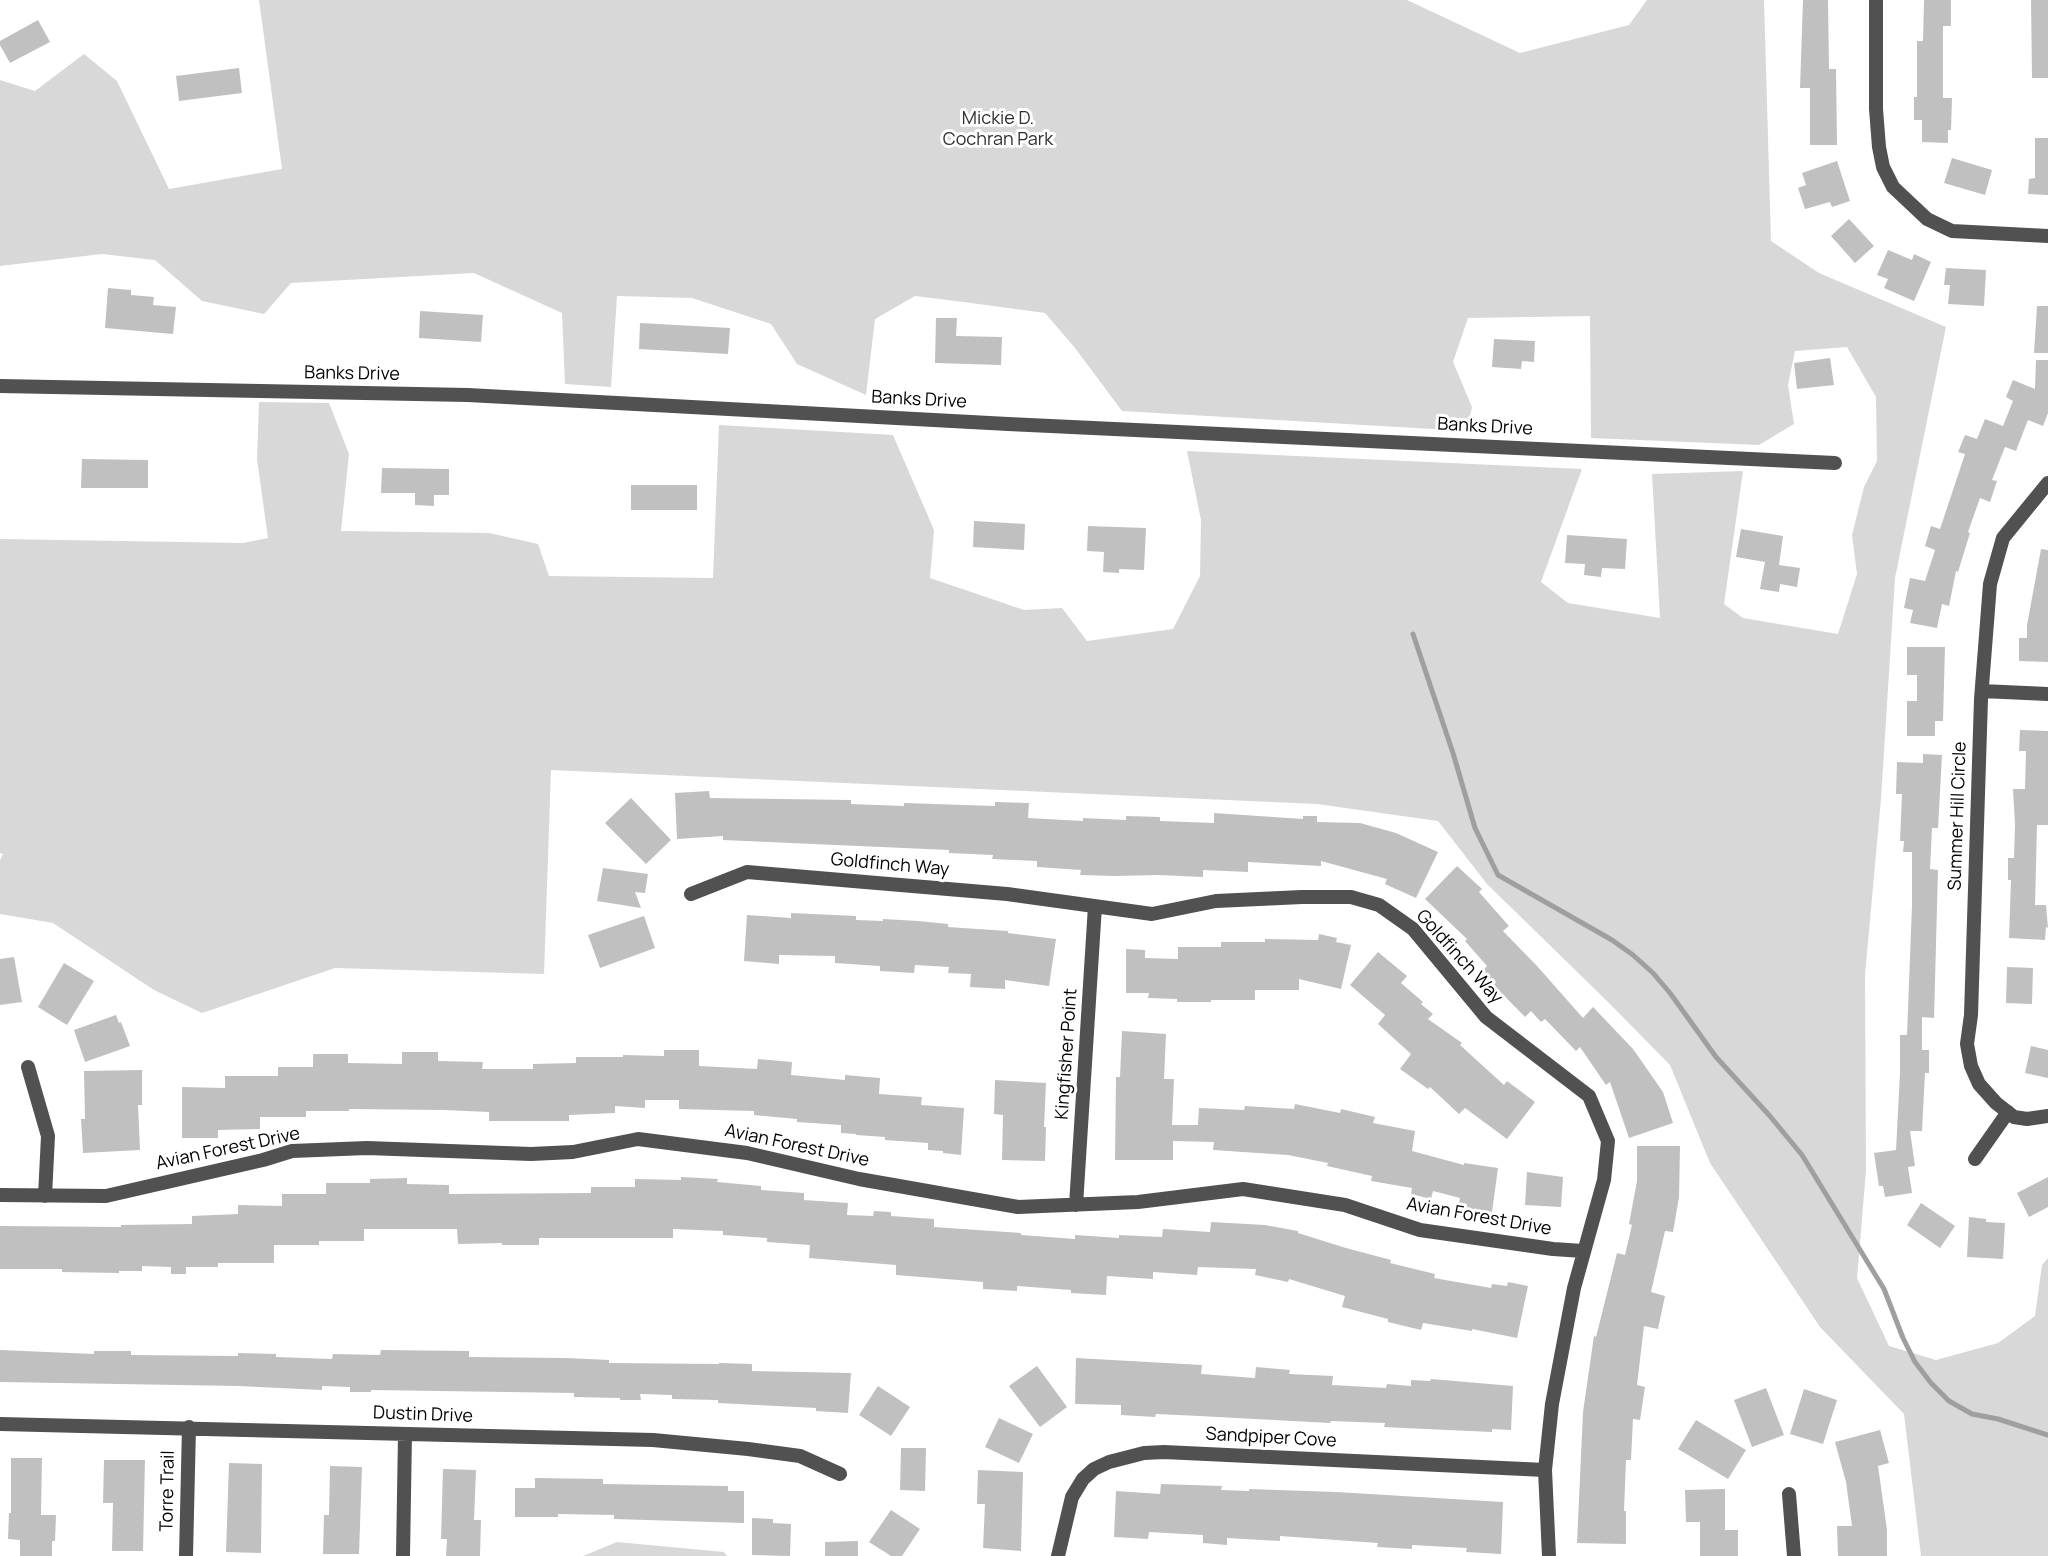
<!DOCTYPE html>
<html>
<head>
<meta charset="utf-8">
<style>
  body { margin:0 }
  canvas { display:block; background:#fff }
</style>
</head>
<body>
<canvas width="2048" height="1556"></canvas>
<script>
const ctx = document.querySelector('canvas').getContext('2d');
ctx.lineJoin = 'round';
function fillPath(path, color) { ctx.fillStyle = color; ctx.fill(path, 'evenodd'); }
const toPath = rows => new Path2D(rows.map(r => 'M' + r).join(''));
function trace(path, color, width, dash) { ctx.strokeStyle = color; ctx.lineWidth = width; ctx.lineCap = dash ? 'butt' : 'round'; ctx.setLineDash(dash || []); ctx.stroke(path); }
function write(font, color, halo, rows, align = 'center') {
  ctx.font = font + ' Manrope,sans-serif'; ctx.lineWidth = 6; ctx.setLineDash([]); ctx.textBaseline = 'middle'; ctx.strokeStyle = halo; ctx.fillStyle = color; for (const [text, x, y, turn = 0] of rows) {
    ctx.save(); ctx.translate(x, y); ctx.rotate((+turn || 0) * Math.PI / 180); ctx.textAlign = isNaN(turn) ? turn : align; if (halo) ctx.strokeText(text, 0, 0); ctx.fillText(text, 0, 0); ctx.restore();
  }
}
const green = toPath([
  [259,0,1407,0,1520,53,1629,25,1647,0,1764,0,1771,241,1819,273,1946,327,1895,578,1881,799,1865,975,1866,1171,1857,1278,1889,1346,1936,1360,1998,1343,2035,1316,2042,1265,2048,1258,2048,1556,1921,1556,1904,1414,1820,1327,1710,1163,1670,1065,1607,1001,1487,884,1438,821,1317,804,551,770,544,974,335,968,202,1013,154,990,53,923,0,914,0,860,3,854,0,853,0,539,243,543,268,538,257,459,259,402,329,403,349,454,341,531,489,533,538,544,549,576,713,578,719,425,893,435,934,530,930,578,1024,610,1062,608,1087,641,1173,629,1200,576,1201,520,1187,451,1582,469,1541,582,1568,603,1660,618,1652,474,1743,471,1724,604,1743,618,1838,634,1857,574,1852,535,1864,487,1877,461,1876,397,1847,347,1795,351,1788,385,1794,424,1759,445,1591,438,1590,316,1468,318,1453,362,1472,407,1467,431,1122,411,1075,348,1045,313,971,303,915,296,875,319,866,395,797,364,771,324,692,298,617,296,611,387,565,384,562,313,474,273,291,283,264,314,202,301,155,260,102,254,0,266,0,80,35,91,84,54,117,81,169,189,282,169],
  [617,1542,724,1552,727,1556,583,1556]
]);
const stream = toPath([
  [1413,634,1453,753,1475,828,1498,875,1612,940,1633,955,1653,973,1670,993,1716,1057,1769,1115,1802,1155,1884,1289,1903,1338,1915,1362,1931,1383,1949,1401,1972,1414,1998,1419,2048,1435]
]);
const building = toPath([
  [1803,0,1828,0,1829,69,1836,69,1837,145,1810,145,1810,88,1800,88],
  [1924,0,1951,0,1951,26,1943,26,1943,98,1952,98,1951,130,1948,130,1948,143,1922,142,1922,120,1914,120,1914,97,1917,97,1917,41,1923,41],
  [2031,0,2048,0,2048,78,2032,78],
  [38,20,50,42,10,63,0,45,0,41],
  [239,68,242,93,179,101,176,76],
  [2035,138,2048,138,2048,195,2028,194,2029,179,2035,178],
  [1952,158,1992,170,1985,195,1944,183],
  [1837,161,1850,201,1832,207,1830,202,1805,209,1798,188,1806,185,1802,173],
  [1849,219,1874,246,1855,263,1831,236],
  [1888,250,1912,260,1914,254,1931,262,1914,301,1884,288,1888,279,1877,275],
  [1946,268,1986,270,1984,306,1948,304,1950,285,1944,285],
  [108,288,131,290,131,295,154,297,153,305,176,307,173,334,105,328],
  [2037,306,2048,306,2048,353,2034,353],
  [420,311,483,315,481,342,419,338],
  [936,318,957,318,956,336,1002,337,1001,365,935,363],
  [640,323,730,328,728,354,639,349],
  [1494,339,1535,341,1534,362,1522,361,1521,369,1492,367],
  [1830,358,1834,385,1797,389,1794,363],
  [2036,360,2048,360,2048,413,2043,426,2028,420,2016,451,2005,447,1992,480,1997,481,1990,502,1980,498,1968,532,1970,533,1958,572,1956,571,1949,606,1942,604,1937,628,1910,623,1913,610,1904,608,1910,578,1925,581,1935,550,1925,546,1931,526,1940,529,1965,454,1958,452,1965,435,1977,439,1985,419,2003,426,2013,401,2006,397,2013,380,2035,389],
  [82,459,148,460,148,488,81,488],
  [382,468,449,469,449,495,434,495,434,506,415,505,415,493,381,493],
  [631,485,697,485,697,510,631,510],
  [974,521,1025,524,1024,550,973,547],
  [1088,526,1146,528,1144,570,1119,569,1119,573,1103,572,1104,552,1087,551],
  [1741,529,1783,536,1779,565,1800,568,1797,587,1780,584,1779,592,1760,589,1765,562,1736,557],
  [1567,535,1627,539,1625,569,1602,568,1601,577,1584,575,1585,564,1565,563],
  [2041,549,2048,550,2048,662,2019,661,2019,638,2027,638,2027,625],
  [1907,647,1945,647,1943,721,1935,721,1935,736,1907,736,1907,701,1917,701,1917,675,1907,675],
  [2020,730,2048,731,2048,825,2037,825,2035,905,2046,905,2048,928,2046,927,2045,940,2009,938,2011,880,2008,880,2008,858,2014,858,2015,824,2013,789,2025,789,2026,751,2019,751],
  [1923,754,1942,755,1938,828,1932,828,1930,869,1938,870,1934,1018,1922,1017,1922,1050,1929,1050,1929,1073,1925,1073,1922,1131,1910,1131,1915,1166,1908,1167,1912,1193,1885,1197,1883,1186,1879,1186,1874,1153,1896,1150,1900,1073,1900,1035,1907,1035,1912,905,1912,852,1903,852,1904,841,1900,841,1902,794,1896,794,1897,762,1923,763],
  [709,791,710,798,851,800,851,804,904,806,904,803,995,806,995,802,1029,803,1028,818,1083,821,1083,818,1126,820,1126,816,1160,817,1160,821,1214,823,1214,813,1303,819,1303,816,1317,816,1317,822,1360,823,1396,833,1438,852,1416,898,1385,884,1387,879,1321,861,1321,866,1248,862,1248,872,1203,870,1203,877,1159,875,1114,876,1080,875,1081,870,1037,867,1037,861,992,859,993,855,949,853,949,850,723,840,723,836,677,839,675,793],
  [631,798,671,840,646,864,605,823],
  [1457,866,1482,889,1479,892,1509,926,1503,931,1537,966,1583,1018,1593,1007,1633,1049,1663,1092,1673,1123,1629,1138,1610,1082,1606,1085,1580,1047,1576,1051,1545,1019,1541,1022,1531,1011,1525,1017,1481,972,1487,966,1465,941,1467,939,1425,899],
  [603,868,648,874,645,893,635,892,641,908,597,901],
  [791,913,856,916,856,920,883,921,883,919,918,921,948,924,948,927,1008,931,1008,933,1056,939,1049,986,1005,980,1005,989,970,987,971,974,948,973,949,967,915,965,914,973,880,971,880,966,835,963,835,956,779,955,779,964,744,961,747,915,791,918],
  [644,916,655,948,600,968,588,935],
  [1319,934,1337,938,1336,942,1351,945,1341,989,1299,979,1299,990,1255,990,1255,1000,1211,1000,1211,1002,1177,1002,1177,999,1148,998,1149,993,1126,993,1126,949,1145,950,1145,958,1178,959,1178,947,1221,947,1221,942,1265,942,1265,939,1318,940],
  [1378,952,1407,976,1401,983,1423,1002,1421,1004,1433,1014,1428,1019,1462,1043,1460,1045,1504,1085,1507,1081,1535,1102,1507,1139,1465,1108,1459,1114,1430,1087,1428,1089,1400,1069,1411,1054,1378,1024,1385,1015,1350,985],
  [14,957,22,1002,0,1005,0,959],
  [64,963,94,981,67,1025,38,1007],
  [2007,967,2033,968,2032,1004,2006,1003],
  [116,1015,119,1023,121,1022,130,1046,85,1062,74,1030],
  [1122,1031,1166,1034,1164,1079,1174,1079,1172,1125,1198,1125,1199,1108,1244,1110,1245,1106,1294,1109,1295,1104,1340,1113,1341,1109,1375,1117,1373,1123,1415,1131,1412,1151,1464,1165,1464,1163,1498,1168,1492,1212,1458,1207,1460,1198,1433,1191,1431,1199,1411,1194,1412,1188,1371,1181,1372,1176,1327,1166,1328,1163,1288,1155,1213,1150,1214,1142,1173,1141,1173,1160,1115,1160,1116,1077,1120,1077],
  [2031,1046,2048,1050,2048,1078,2025,1073],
  [664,1050,699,1050,699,1066,757,1069,758,1059,792,1062,791,1075,845,1080,845,1075,880,1078,879,1094,922,1097,921,1105,964,1108,961,1155,943,1153,943,1151,928,1150,928,1143,885,1140,885,1137,856,1135,856,1134,841,1133,841,1125,797,1122,797,1119,754,1115,754,1111,679,1109,679,1100,645,1100,645,1108,615,1106,615,1113,569,1115,569,1121,489,1121,489,1112,444,1110,349,1109,349,1111,306,1111,306,1117,260,1117,260,1129,218,1130,218,1138,182,1138,182,1087,225,1088,225,1076,278,1076,278,1067,313,1067,313,1054,348,1054,348,1063,402,1064,402,1052,438,1052,438,1061,483,1062,482,1069,533,1069,533,1064,576,1063,576,1057,623,1057,623,1055,664,1056],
  [142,1070,142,1105,138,1105,140,1150,83,1153,81,1119,85,1119,84,1071],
  [995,1080,1046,1083,1044,1127,1046,1127,1045,1161,1002,1160,1003,1115,994,1114],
  [1637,1146,1680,1146,1679,1197,1673,1232,1665,1231,1651,1292,1665,1296,1658,1329,1644,1326,1637,1385,1645,1387,1640,1420,1633,1419,1631,1460,1626,1460,1624,1511,1626,1511,1626,1544,1577,1543,1583,1412,1594,1336,1596,1337,1617,1253,1625,1255,1632,1225,1629,1224,1637,1181],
  [1527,1172,1563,1177,1561,1207,1525,1205],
  [681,1177,718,1179,717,1182,761,1186,761,1190,804,1193,804,1200,848,1203,847,1215,873,1216,874,1211,891,1212,891,1216,934,1219,934,1227,1021,1233,1021,1235,1075,1239,1075,1235,1119,1238,1119,1235,1162,1237,1163,1229,1210,1232,1211,1222,1265,1225,1298,1231,1298,1233,1346,1248,1391,1260,1390,1263,1435,1274,1434,1278,1491,1288,1492,1284,1507,1286,1508,1282,1528,1286,1517,1338,1472,1329,1472,1331,1423,1323,1421,1330,1388,1322,1388,1319,1342,1307,1345,1296,1289,1279,1288,1282,1255,1275,1256,1269,1198,1267,1197,1275,1153,1272,1153,1279,1107,1276,1106,1295,1071,1293,1071,1290,1017,1286,1017,1291,983,1289,983,1282,896,1275,896,1265,809,1258,810,1245,767,1242,767,1238,723,1235,723,1231,673,1229,673,1238,539,1238,539,1245,502,1245,502,1243,458,1244,457,1229,364,1229,364,1241,319,1241,319,1245,274,1245,274,1263,218,1263,218,1267,186,1267,186,1274,171,1274,171,1267,142,1266,142,1271,119,1271,119,1273,62,1272,62,1269,0,1269,0,1226,121,1227,121,1225,192,1224,192,1216,238,1214,238,1205,282,1206,282,1194,326,1194,326,1183,370,1183,370,1179,407,1178,407,1184,449,1185,449,1194,591,1193,591,1187,635,1187,635,1179,681,1180],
  [2048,1177,2048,1207,2029,1217,2017,1193],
  [1921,1203,1955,1226,1940,1248,1907,1225],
  [1969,1217,1986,1219,1986,1222,2005,1223,2003,1259,1967,1257],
  [0,1350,94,1354,94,1351,131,1351,131,1355,238,1356,238,1353,276,1354,276,1357,332,1359,333,1354,380,1355,381,1350,469,1351,469,1357,566,1358,609,1360,609,1363,719,1364,719,1363,752,1364,752,1371,851,1373,848,1413,816,1411,816,1408,718,1403,718,1400,672,1399,672,1395,640,1394,641,1400,620,1400,620,1398,574,1397,574,1393,371,1390,371,1392,350,1392,350,1387,322,1386,322,1390,238,1386,0,1382],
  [1076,1358,1202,1365,1201,1374,1255,1378,1256,1367,1290,1370,1289,1374,1333,1376,1332,1385,1386,1388,1387,1384,1411,1386,1411,1380,1430,1381,1431,1379,1513,1386,1511,1430,1492,1429,1492,1432,1404,1428,1384,1427,1385,1423,1331,1421,1330,1423,1199,1416,1156,1414,1155,1417,1121,1415,1121,1405,1075,1404],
  [1037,1366,1067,1407,1040,1427,1009,1386],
  [878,1386,910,1407,891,1436,859,1415],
  [1766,1388,1784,1435,1752,1447,1734,1400],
  [1804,1389,1837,1400,1823,1444,1790,1434],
  [999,1418,1033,1434,1019,1463,985,1447],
  [1696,1420,1746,1450,1728,1479,1678,1449],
  [1880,1430,1889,1463,1878,1466,1887,1530,1887,1556,1838,1556,1837,1526,1852,1526,1846,1482,1835,1442],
  [901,1448,926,1448,925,1491,900,1490],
  [11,1458,42,1458,41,1515,56,1515,55,1541,52,1541,52,1556,20,1556,20,1540,8,1539,9,1513,11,1513],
  [104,1460,145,1460,143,1551,112,1551,113,1503,103,1503],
  [229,1463,262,1464,261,1553,226,1552],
  [330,1466,362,1467,359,1554,323,1554,324,1515,329,1515],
  [443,1469,476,1470,474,1520,481,1520,480,1556,446,1556,447,1539,441,1539],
  [978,1470,1023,1472,1021,1551,983,1548,985,1504,977,1504],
  [535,1478,603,1479,603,1484,728,1486,728,1491,744,1491,744,1523,614,1519,614,1515,558,1514,558,1517,515,1517,515,1488,535,1488],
  [1161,1484,1222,1486,1221,1490,1249,1491,1249,1489,1336,1492,1503,1502,1501,1554,1466,1552,1467,1548,1412,1545,1412,1549,1377,1547,1378,1543,1280,1536,1280,1541,1227,1538,1227,1545,1203,1543,1203,1535,1149,1532,1148,1539,1114,1537,1116,1491,1160,1494],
  [1725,1489,1725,1530,1738,1530,1738,1556,1700,1556,1700,1522,1686,1522,1685,1490],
  [891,1510,920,1529,902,1556,891,1556,869,1542],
  [752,1518,773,1519,773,1523,791,1524,790,1556,752,1555],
  [858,1541,858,1556,825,1556,825,1542]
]);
const street = toPath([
  [1876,0,1876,109,1879,147,1883,167,1893,187,1927,219,1952,231,2048,236],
  [0,386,468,395,1008,424,1835,463],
  [2048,483,2003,538,1990,584,1981,699,1971,1015,1967,1044,1971,1066,1979,1084,1996,1103,2014,1117,2027,1119,2048,1116],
  [1982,691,2048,694],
  [691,894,747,872,1007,894,1152,914,1216,901,1302,897,1351,897,1379,905,1413,929,1486,1017,1589,1096,1608,1141,1604,1180,1574,1288,1552,1404,1545,1470,1549,1556],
  [28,1067,48,1136,45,1196],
  [1975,1159,2008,1112],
  [0,1195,106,1196,263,1160,292,1151,367,1148,531,1154,573,1152,638,1139,747,1153,859,1179,1018,1207,1138,1202,1243,1189,1345,1205,1420,1230,1553,1249,1583,1251],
  [1076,1205,1095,906],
  [0,1424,653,1440,748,1449,800,1456,840,1474],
  [1789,1494,1794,1556],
  [186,1556,189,1427],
  [403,1556,405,1434],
  [1058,1556,1072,1497,1083,1479,1094,1469,1109,1462,1144,1453,1164,1452,1545,1470]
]);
const parkNames = [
  ["Mickie D.",998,119],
  ["Cochran Park",998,140]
];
const streetNames = [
  ["Banks Drive",352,374,1],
  ["Banks Drive",919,400,3],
  ["Banks Drive",1485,427,3],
  ["Summer Hill Circle",1958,816,-88],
  ["Goldfinch Way",890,865,5],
  ["Goldfinch Way",1459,957,48],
  ["Kingfisher Point",1067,1054,-86],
  ["Avian Forest Drive",797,1146,12],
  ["Avian Forest Drive",228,1149,-12],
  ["Avian Forest Drive",1479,1217,10],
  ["Dustin Drive",423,1415,2],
  ["Sandpiper Cove",1271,1438,3],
  ["Torre Trail",168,1491,-89]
];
fillPath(green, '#d8d8d8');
trace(stream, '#9f9f9f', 5);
fillPath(building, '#c0c0c0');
trace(street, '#515151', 14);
write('18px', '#2f2f2f', '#fff', parkNames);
write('18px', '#000', '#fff', streetNames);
</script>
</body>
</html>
